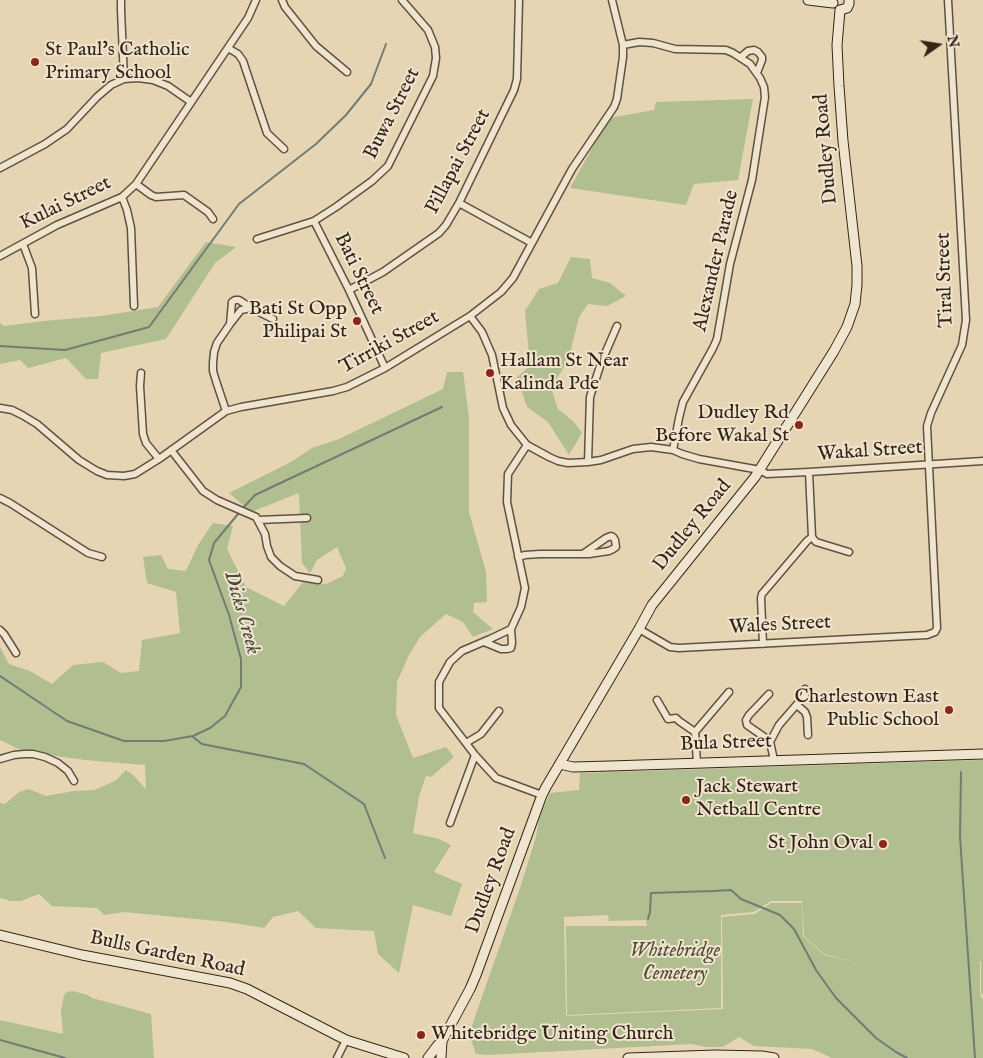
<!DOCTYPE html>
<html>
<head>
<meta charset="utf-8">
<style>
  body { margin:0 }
  #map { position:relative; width:983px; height:1058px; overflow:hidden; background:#e6d5b3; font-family:"IM FELL English",serif }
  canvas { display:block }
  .north { position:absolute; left:913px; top:20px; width:50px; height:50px; -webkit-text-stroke:4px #efe4ce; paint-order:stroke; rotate:77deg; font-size:14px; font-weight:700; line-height:20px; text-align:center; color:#352519 }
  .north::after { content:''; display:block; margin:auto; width:18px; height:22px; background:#352519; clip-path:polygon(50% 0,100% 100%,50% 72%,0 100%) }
</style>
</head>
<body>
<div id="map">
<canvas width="983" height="1058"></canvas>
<div class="north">N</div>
</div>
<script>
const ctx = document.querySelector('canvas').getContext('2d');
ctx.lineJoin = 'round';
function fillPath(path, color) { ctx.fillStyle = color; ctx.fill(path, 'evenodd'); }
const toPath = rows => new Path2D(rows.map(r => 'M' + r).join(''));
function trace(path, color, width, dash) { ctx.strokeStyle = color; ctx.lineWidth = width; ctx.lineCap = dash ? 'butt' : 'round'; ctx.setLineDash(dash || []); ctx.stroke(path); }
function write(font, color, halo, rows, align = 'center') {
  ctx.font = font + ' "IM FELL English",serif'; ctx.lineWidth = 4; ctx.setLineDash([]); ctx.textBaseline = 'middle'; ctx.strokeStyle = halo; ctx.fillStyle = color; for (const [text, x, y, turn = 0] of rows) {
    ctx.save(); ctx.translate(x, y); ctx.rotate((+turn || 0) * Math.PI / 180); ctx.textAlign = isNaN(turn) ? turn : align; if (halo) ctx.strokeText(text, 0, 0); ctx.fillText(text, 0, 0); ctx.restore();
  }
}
const green = toPath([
  [753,99,738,180,694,184,686,205,570,188,609,118,654,110,656,102],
  [206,242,236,247,215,263,166,339,101,353,98,379,86,379,66,358,28,368,20,360,0,364,0,323,4,326,44,321,101,316,158,307],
  [571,257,590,259,592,278,610,283,626,296,607,306,588,304,579,317,568,361,551,388,558,409,573,421,582,433,569,455,548,422,527,407,517,377,530,366,525,311,539,289,558,283],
  [447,372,463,372,469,417,469,512,486,572,487,602,474,603,473,612,493,629,473,637,463,622,446,614,420,637,409,655,397,682,396,715,413,758,446,747,454,757,431,777,426,776,419,796,413,833,439,839,451,845,434,872,462,884,451,916,413,905,399,973,378,954,374,931,316,928,298,911,273,917,264,928,227,922,124,912,104,915,97,908,52,906,39,894,21,901,11,901,0,898,0,803,5,804,19,792,29,789,46,796,74,791,94,790,115,781,126,770,133,775,146,789,145,765,85,760,25,752,0,740,0,647,9,664,30,671,52,684,73,665,103,662,121,673,139,671,142,640,180,633,176,592,147,583,143,557,161,555,168,569,186,571,198,545,213,523,233,526,227,549,246,587,284,606,303,582,326,584,343,576,346,568,337,547,317,560,310,573,302,563,299,493,251,512,229,493,291,462,312,448,339,439,443,389],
  [983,760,983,994,981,995,981,961,980,961,980,995,983,1000,983,1058,832,1058,812,1049,754,1046,739,1037,723,1047,706,1047,691,1044,488,1055,476,1054,469,1034,520,888,536,837,539,818,550,793,579,790,580,773],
  [771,901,802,901,804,936,824,954,855,962,824,955,803,936,802,903,771,903,755,914,722,917,723,1009,566,1016,564,917,608,915,609,921,646,920,647,926,566,926,567,1015,721,1008,721,915,754,912],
  [73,991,88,995,92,998,151,1014,154,1058,0,1058,0,1020,63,1034,61,1011,64,995,67,992]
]);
const stream = toPath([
  [0,346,65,350,149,327,239,204,316,144,346,115,371,84,386,44],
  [244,507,255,495,442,407],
  [0,676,67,721,124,741,164,741,193,736,210,728,225,716,241,687,241,659,229,615,209,560,214,543,238,514],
  [193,737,202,744,304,764,364,804,385,858],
  [961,772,960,837,975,1058],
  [648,919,650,912,651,893,713,891,731,890,741,899,780,915,794,929,816,970,836,998,876,1038,896,1052,907,1058],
  [0,1040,65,1058]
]);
const street = toPath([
  [121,0,121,10,124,79],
  [282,0,285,7,316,46,347,72],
  [623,45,639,42,653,43,675,49,726,50,733,53,750,64,760,78,764,87,765,97,752,180,730,264,717,339,713,348,683,402,679,418,673,450],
  [228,48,238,54,243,61,267,133,284,149],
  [741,57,748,51,754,50,758,52,762,57,762,60,757,73],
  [0,168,45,144,67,129,97,97,111,85,124,79,138,78,153,80,168,86,191,102],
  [136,184,151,195,156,197,184,195,208,212,213,219],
  [122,197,127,210,131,228,134,306],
  [459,203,532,243],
  [314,221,349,290,385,368],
  [257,239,314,221,336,207,372,181,388,166,433,76,436,58,435,47,428,30,402,0],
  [23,244,32,268,35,314],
  [0,256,57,225,122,197,136,184,248,18,256,0],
  [349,290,383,272,439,233,446,225,459,203,514,90,517,79,519,0],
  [470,316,482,332,492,355,503,408,511,425,527,445,549,457,558,461,568,463,588,462,601,460,633,449,651,447,673,450,682,454,699,459,760,470,767,474,809,472,983,461],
  [230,324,241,310,251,308],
  [141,373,140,386,143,434,146,443,159,459],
  [0,408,12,410,22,415,37,424,79,460,97,471,107,475,124,476,135,474,159,459,226,411,241,407,333,391,347,387,385,368,470,316,501,292,513,278,572,169,614,107,617,99,623,57,623,45,612,0],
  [226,411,216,381,213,371,213,363,214,352,217,343,230,324,232,302,235,300,239,300,251,308,273,319],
  [527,445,508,474,507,502,525,588,521,607,511,629,490,639,462,651,450,662,439,682,439,708,475,755,496,778,542,795],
  [171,450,203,491,217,500,256,517,265,534,267,546,271,557,280,566,295,576,318,580],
  [588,462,590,397,601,363,617,326],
  [0,498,10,503,88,553,102,557],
  [258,520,307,518],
  [812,537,816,542,849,552],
  [518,557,525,555,540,554,589,554,609,551,613,549,616,547,615,540,613,537,611,536,606,538,583,554],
  [639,629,670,647,679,648,927,635,935,632,937,628,927,426,931,413,962,345,966,320,948,0],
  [0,630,4,634,16,653],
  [484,642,501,649,507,649,511,648,512,643,511,629],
  [763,644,761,598,762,594,807,541,812,537,809,472],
  [769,694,749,715,746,720,747,725,770,741],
  [657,700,668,719,676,718,679,721,695,732],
  [797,705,805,712,807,717,808,735],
  [466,743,481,734,499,711],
  [0,759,14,755,24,754,33,754,45,757,58,763,68,771,74,781],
  [774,760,770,742,771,740,779,725,805,695,805,689],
  [697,763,695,732,729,692],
  [450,823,475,755],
  [337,1058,346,1040]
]);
const secondary = toPath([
  [808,0,833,3],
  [840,10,847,8,849,4,849,0],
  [560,764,573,767,610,766,983,754],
  [0,935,82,955,230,983,247,989,346,1040,404,1058],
  [428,1058,437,1046,442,1041,470,989,476,975,542,795,546,787,639,629,652,605,755,477,834,351,847,327,855,304,857,285,857,266,843,141,839,86,837,45,840,10],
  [441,1058,442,1041],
  [628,1058,715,1055,762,1056,774,1058]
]);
const markers = [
  [35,62,5,"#8f2418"],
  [357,321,5,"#8f2418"],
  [490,373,5,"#8f2418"],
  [799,425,5,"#8f2418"],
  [949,710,5,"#8f2418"],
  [686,800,5,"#8f2418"],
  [883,844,5,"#8f2418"],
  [421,1035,5,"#8f2418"]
];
const poiNames = [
  ["St Paul's Catholic",45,51],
  ["Primary School",45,74],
  ["Bati St Opp",347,310,"right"],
  ["Philipai St",347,333,"right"],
  ["Hallam St Near",500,362],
  ["Kalinda Pde",500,385],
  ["Dudley Rd",789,414,"right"],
  ["Before Wakal St",789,437,"right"],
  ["Charlestown East",939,698,"right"],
  ["Public School",939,721,"right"],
  ["Jack Stewart",696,788],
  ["Netball Centre",696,811],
  ["St John Oval",873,844,"right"],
  ["Whitebridge Uniting Church",431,1035]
];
const streetNames = [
  ["Buwa Street",393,114,-63],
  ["Dudley Road",827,149,-95],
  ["Pillapai Street",459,162,-62],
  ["Kulai Street",66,204,-26],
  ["Alexander Parade",717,261,-77],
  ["Bati Street",358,274,64],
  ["Tiral Street",946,280,-92],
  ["Tirriki Street",390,343,-29],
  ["Wakal Street",870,452,-4],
  ["Dudley Road",693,526,-51],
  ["Wales Street",780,626,-3],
  ["Bula Street",726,744,-2],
  ["Dudley Road",492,881,-70],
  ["Bulls Garden Road",167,955,12]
];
const parkNames = [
  ["Whitebridge",675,952],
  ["Cemetery",675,975]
];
const waterNames = [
  ["Dicks Creek",241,613,74]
];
fillPath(green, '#b1be90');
trace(stream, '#707d75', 2);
trace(street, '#615140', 9);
trace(secondary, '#352519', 11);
trace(street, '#efe4ce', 6);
trace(secondary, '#efe4ce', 9);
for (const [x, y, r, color] of markers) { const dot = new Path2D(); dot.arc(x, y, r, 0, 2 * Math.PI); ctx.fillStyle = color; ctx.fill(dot); trace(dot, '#efe4ce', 2); }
write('20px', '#352519', '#efe4ce', poiNames, 'left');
write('20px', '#352519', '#efe4ce', streetNames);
write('italic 20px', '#544b37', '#efe4ce', parkNames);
write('italic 21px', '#4e4a3f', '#efe4ce', waterNames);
</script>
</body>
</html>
